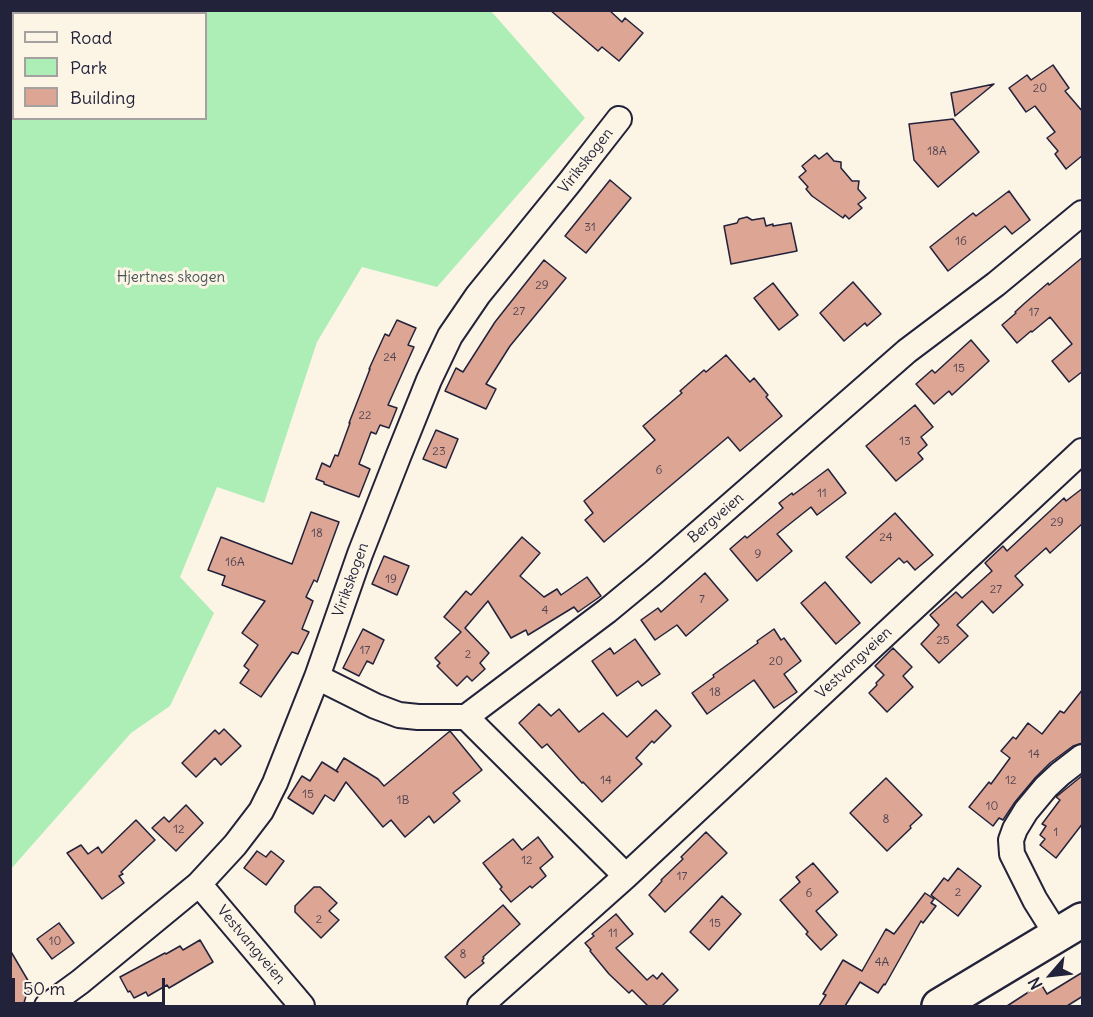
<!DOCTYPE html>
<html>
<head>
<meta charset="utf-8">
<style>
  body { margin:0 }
  #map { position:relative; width:1093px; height:1017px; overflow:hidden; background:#fcf5e5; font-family:Delius,sans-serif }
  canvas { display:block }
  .frame { position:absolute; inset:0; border:12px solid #22223b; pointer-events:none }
  .legend { position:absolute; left:12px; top:12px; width:195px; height:108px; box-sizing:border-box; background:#fcf5e5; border:2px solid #a5a1a1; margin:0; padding:8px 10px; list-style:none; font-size:18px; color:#22223b }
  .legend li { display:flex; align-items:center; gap:12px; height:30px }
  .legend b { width:30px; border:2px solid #a5a1a1 }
  .north { position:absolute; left:1021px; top:945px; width:60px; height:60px; -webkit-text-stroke:4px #fcf5e5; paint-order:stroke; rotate:242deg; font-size:16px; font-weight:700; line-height:24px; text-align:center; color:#22223b }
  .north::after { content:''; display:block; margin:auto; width:21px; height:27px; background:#22223b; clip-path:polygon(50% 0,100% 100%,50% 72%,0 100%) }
  .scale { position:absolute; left:12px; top:978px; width:153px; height:27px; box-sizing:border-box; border:3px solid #22223b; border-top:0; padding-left:8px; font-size:18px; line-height:21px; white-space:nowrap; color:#22223b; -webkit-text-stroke:4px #fcf5e5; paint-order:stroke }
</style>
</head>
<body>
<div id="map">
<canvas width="1093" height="1017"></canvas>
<div class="frame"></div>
<ul class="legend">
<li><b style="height:8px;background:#fcf5e5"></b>Road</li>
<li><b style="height:16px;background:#adeeb6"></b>Park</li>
<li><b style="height:16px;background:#dca594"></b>Building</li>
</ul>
<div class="north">N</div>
<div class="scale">50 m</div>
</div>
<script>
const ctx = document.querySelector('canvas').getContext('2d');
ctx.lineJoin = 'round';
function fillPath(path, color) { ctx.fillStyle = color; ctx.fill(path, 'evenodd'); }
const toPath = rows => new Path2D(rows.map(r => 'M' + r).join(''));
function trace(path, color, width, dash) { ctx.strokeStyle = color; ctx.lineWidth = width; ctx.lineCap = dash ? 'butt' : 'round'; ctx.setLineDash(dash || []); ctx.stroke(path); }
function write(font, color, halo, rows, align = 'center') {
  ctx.font = font + ' Delius,sans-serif'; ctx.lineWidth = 6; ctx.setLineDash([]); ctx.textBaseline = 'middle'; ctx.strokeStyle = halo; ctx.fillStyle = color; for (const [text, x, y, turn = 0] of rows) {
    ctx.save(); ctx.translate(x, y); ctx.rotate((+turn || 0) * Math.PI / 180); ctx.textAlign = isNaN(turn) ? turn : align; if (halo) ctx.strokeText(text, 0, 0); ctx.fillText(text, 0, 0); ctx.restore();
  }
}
const green = toPath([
  [11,10,491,11,585,118,437,287,362,267,317,342,264,503,217,487,180,577,214,613,170,706,131,733,11,869],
  [14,14,206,14,206,118,14,118]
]);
const building = toPath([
  [550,10,609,10,622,22,625,18,643,33,619,61,602,47,598,51,550,10],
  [1053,65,1069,88,1065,91,1083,112,1083,155,1066,169,1055,154,1058,151,1047,138,1055,132,1035,106,1026,112,1009,88,1027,75,1031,80,1053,65],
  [994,84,955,116,951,93,994,84],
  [953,119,979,152,938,187,914,160,909,124,953,119],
  [827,153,834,161,841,162,841,168,852,181,859,181,858,189,866,198,858,204,862,208,849,219,845,215,843,218,812,196,806,189,808,187,799,177,806,171,802,166,815,155,819,159,827,153],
  [610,180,631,198,586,253,565,236,610,180],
  [1009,191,1030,220,1012,234,1005,226,948,271,930,247,973,213,976,216,1009,191],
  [747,217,752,220,764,218,766,226,773,224,773,226,791,223,797,251,731,264,724,226,737,223,739,219,747,217],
  [1083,257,1083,371,1069,382,1052,361,1072,344,1050,317,1032,332,1031,331,1017,343,1002,325,1016,313,1015,312,1026,302,1048,283,1049,285,1083,257],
  [544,260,566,278,510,346,486,384,496,389,486,409,445,391,456,368,463,372,495,322,544,260],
  [853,282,881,314,867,326,865,323,844,341,820,313,853,282],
  [773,283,798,315,779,330,754,298,773,283],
  [397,320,416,328,408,345,414,347,388,405,397,408,389,428,380,425,376,434,371,432,359,464,370,469,359,497,324,484,324,482,316,479,322,463,330,467,335,455,338,456,350,423,349,423,370,369,369,369,385,334,389,336,397,320],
  [971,340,989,361,952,395,949,391,934,404,916,384,932,370,935,373,971,340],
  [726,355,750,382,754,378,768,395,766,397,782,416,740,451,728,437,604,542,585,520,593,513,584,501,655,440,643,426,682,393,680,391,704,370,706,372,726,355],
  [915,405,933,427,921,437,927,445,918,453,923,459,896,481,866,446,915,405],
  [436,430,458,439,446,468,423,459,436,430],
  [828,469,846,493,817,515,811,507,777,534,792,551,757,581,730,549,745,536,747,538,783,508,779,503,792,493,793,495,828,469],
  [1083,488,1083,523,1050,553,1046,548,1015,576,1023,585,993,613,982,601,957,625,968,636,939,663,921,644,939,625,930,615,956,592,962,598,992,571,985,563,1003,546,1007,551,1064,498,1066,501,1083,488],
  [311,512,339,522,317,582,314,580,306,597,313,601,302,629,309,632,298,654,292,652,261,697,240,683,249,670,244,666,258,645,242,633,265,601,222,585,225,576,208,570,221,537,292,564,311,512],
  [895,513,933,555,915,570,907,561,904,563,899,558,871,583,846,557,895,513],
  [522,537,540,553,520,576,544,597,557,589,561,595,587,577,601,596,578,612,574,607,528,635,526,630,511,638,488,601,465,628,489,653,480,663,485,669,472,681,467,676,457,686,437,666,440,663,435,658,461,632,444,617,466,591,471,595,522,537],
  [384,556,409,566,397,595,372,584,384,556],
  [705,573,728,600,686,636,677,625,655,640,641,620,658,608,661,612,705,573],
  [825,582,860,623,836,644,801,603,825,582],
  [363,629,384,640,373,664,367,661,359,676,343,668,363,629],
  [774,629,781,640,784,638,801,661,784,674,797,692,774,708,754,680,707,714,692,693,714,677,713,675,758,643,757,641,774,629],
  [635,639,660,674,642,686,638,681,617,696,592,661,610,648,614,654,635,639],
  [893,648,912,667,903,676,913,687,887,712,869,693,877,685,876,683,884,675,875,666,893,648],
  [1083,689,1083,743,1073,746,1050,763,1035,778,1015,802,1003,820,999,818,993,826,969,807,989,782,991,784,1010,758,1001,751,1013,737,1016,739,1028,723,1042,734,1060,711,1064,713,1083,689],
  [539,704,551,716,559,709,579,732,603,713,627,737,656,710,671,726,654,743,652,741,636,758,642,764,602,802,583,782,582,783,547,744,542,748,519,723,539,704],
  [224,729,241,746,221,765,215,758,196,777,182,763,215,730,219,734,224,729],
  [450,731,482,770,453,793,460,801,434,823,429,816,405,837,391,820,383,827,346,782,334,801,325,795,313,814,288,798,302,776,310,781,322,762,338,772,336,771,344,758,378,779,384,786,450,731],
  [1083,775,1083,823,1056,858,1040,845,1045,839,1040,835,1046,826,1042,824,1060,800,1056,797,1083,775],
  [886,778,922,815,910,826,911,828,887,851,850,813,886,778],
  [186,805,203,823,176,851,152,828,164,817,169,822,186,805],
  [136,820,155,840,121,872,123,874,119,876,124,883,102,899,67,853,81,845,88,854,98,847,102,853,136,820],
  [706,832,727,853,665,912,649,895,662,881,661,880,683,859,681,857,706,832],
  [538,837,553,857,540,868,546,876,532,888,530,886,511,902,500,889,502,887,483,863,513,839,522,850,538,837],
  [257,851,266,857,271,851,284,861,266,885,244,868,257,851],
  [813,863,838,892,816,911,837,935,821,950,806,934,808,932,780,900,800,882,796,877,813,863],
  [958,868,981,886,958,916,931,895,944,878,948,881,958,868],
  [314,887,320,887,337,903,329,911,339,920,321,938,295,912,295,906,314,887],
  [925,893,934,899,931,903,936,906,923,923,921,921,885,985,884,984,878,993,860,982,845,1006,819,1006,826,995,823,994,843,960,862,971,886,929,894,934,925,893],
  [722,896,741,914,709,950,690,932,722,896],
  [503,905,520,924,483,957,484,958,482,961,484,963,465,978,445,957,503,905],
  [616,914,633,934,616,948,647,980,653,975,657,979,662,973,678,990,662,1006,648,1006,632,990,629,993,609,974,590,951,591,950,585,943,594,936,592,934,616,914],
  [59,923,74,943,52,959,37,939,59,923],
  [200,940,213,962,169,988,167,985,148,996,146,992,134,998,130,991,128,992,120,977,165,953,166,954,180,946,183,950,200,940],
  [10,950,33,989,27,993,23,1006,10,1006,10,950],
  [1083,972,1083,996,1067,1006,1007,1006,1041,984,1047,994,1083,972]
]);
const minor = toPath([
  [317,677,375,706,399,715,418,717,466,717,607,611,653,573,907,351,996,284,1082,213],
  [466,717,626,876],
  [199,884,302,1006],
  [1057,935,1035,900,1012,854,1011,840,1015,829,1026,811,1046,787,1060,774,1082,757],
  [47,1006,80,982,199,884,235,845,261,811,275,783,317,677,360,554,398,457,429,380,450,336,478,295,569,183,619,119],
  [480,1006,626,876,1082,451]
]);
const secondary = toPath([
  [939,1006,1082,920]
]);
const numberNames = [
  ["20",1040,89],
  ["18A",937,152],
  ["31",590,228],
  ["16",961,242],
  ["29",542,286],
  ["27",519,312],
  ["17",1034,313],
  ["24",390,358],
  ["15",959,369],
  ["22",365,416],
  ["13",905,442],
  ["23",439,452],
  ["6",659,471],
  ["11",822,494],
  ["29",1057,523],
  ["18",317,534],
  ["24",886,538],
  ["9",758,555],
  ["16A",235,563],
  ["19",391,580],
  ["27",996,590],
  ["7",702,600],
  ["4",545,611],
  ["25",943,641],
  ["17",365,651],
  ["2",468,655],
  ["20",776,662],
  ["18",715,693],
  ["14",1034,755],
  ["14",606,781],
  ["12",1011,781],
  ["15",308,795],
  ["1B",403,801],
  ["10",992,807],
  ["8",886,820],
  ["12",179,830],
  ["1",1056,833],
  ["12",527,861],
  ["17",682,877],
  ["2",958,893],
  ["6",809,894],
  ["2",319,920],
  ["15",715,924],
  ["11",613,934],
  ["10",55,942],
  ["8",463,955],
  ["4A",882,963]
];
const streetNames = [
  ["Virikskogen",586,161,-52],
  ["Bergveien",716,518,-41],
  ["Virikskogen",351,580,-70],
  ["Vestvangveien",854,663,-43],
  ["Vestvangveien",251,945,50]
];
const parkNames = [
  ["Hjertnes skogen",171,278]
];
fillPath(green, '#adeeb6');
fillPath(building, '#dca594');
trace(building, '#22223b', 1.5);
trace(minor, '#22223b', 28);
trace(secondary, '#22223b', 38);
trace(minor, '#fcf5e5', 24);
trace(secondary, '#fcf5e5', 33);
write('12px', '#504351', null, numberNames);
write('15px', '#22223b', '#fcf5e5', streetNames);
write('15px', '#45555a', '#fcf5e5', parkNames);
</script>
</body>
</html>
